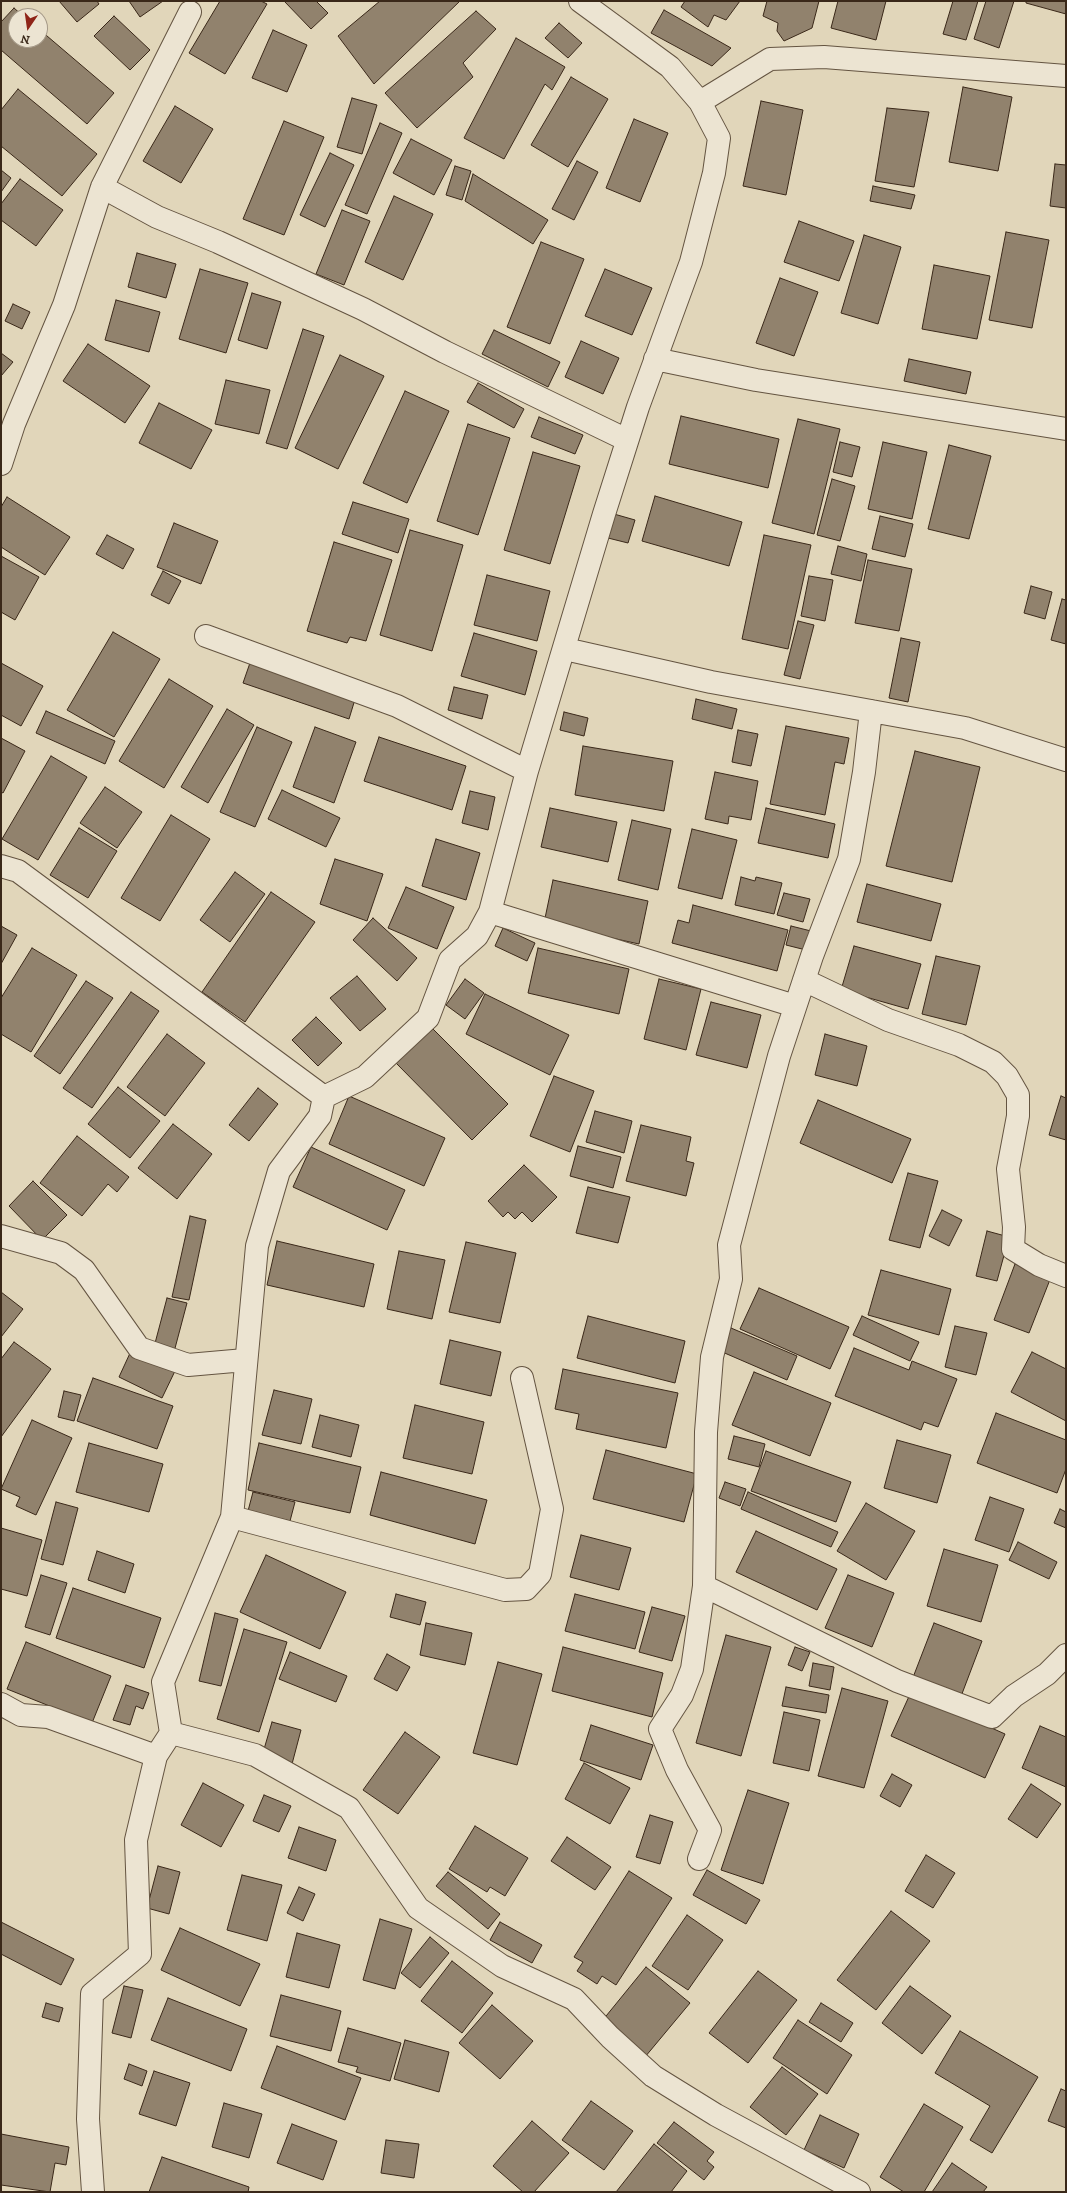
<!DOCTYPE html>
<html>
<head>
<meta charset="utf-8">
<style>
  body { margin:0 }
  #map { position:relative; width:1067px; height:2193px; overflow:hidden; background:#e1d6ba; font-family:"IM FELL DW Pica",serif }
  canvas { display:block }
  .frame { position:absolute; inset:0; border:2px solid #3a2819; pointer-events:none }
  .north { position:absolute; left:8px; top:8px; width:40px; height:40px; box-sizing:border-box; background:#ece4d2; border:1px solid #a59988; border-radius:50%; rotate:193deg; font-size:11px; font-weight:700; line-height:16px; text-align:center; color:#3a2819 }
  .north::after { content:''; display:block; margin:auto; width:14px; height:18px; background:#8f2418; clip-path:polygon(50% 0,100% 100%,50% 72%,0 100%) }
</style>
</head>
<body>
<div id="map">
<canvas width="1067" height="2193"></canvas>
<div class="frame"></div>
<div class="north">N</div>
</div>
<script>
const ctx = document.querySelector('canvas').getContext('2d');
ctx.lineJoin = 'round';
function fillPath(path, color) { ctx.fillStyle = color; ctx.fill(path, 'evenodd'); }
const toPath = rows => new Path2D(rows.map(r => 'M' + r).join(''));
function trace(path, color, width, dash) { ctx.strokeStyle = color; ctx.lineWidth = width; ctx.lineCap = dash ? 'butt' : 'round'; ctx.setLineDash(dash || []); ctx.stroke(path); }
const building = toPath([
  [59,1,97,1,99,4,77,22,59,1],
  [129,1,163,1,140,17,129,1],
  [220,1,261,1,267,4,225,74,189,53,220,1],
  [284,1,316,1,328,13,311,29,284,1],
  [380,1,460,1,374,84,338,36,380,1],
  [685,1,740,1,726,20,714,15,708,27,681,7,685,1],
  [767,1,819,1,812,28,784,41,777,31,778,23,763,16,767,1],
  [838,1,886,1,876,40,831,28,838,1],
  [953,1,978,1,966,40,943,34,953,1],
  [986,1,1014,1,999,48,974,39,986,1],
  [1026,1,1066,1,1066,14,1026,3,1026,1],
  [14,8,23,16,16,16,16,40,40,40,40,30,114,93,87,124,1,50,1,22,14,8],
  [664,10,731,48,712,66,651,33,664,10],
  [476,11,496,29,463,63,473,77,417,128,385,93,476,11],
  [114,16,150,50,130,70,94,36,114,16],
  [559,23,582,43,568,58,545,38,559,23],
  [273,30,307,45,287,92,252,78,273,30],
  [516,38,565,67,552,90,545,84,504,159,464,138,516,38],
  [571,77,608,99,568,167,531,145,571,77],
  [963,87,1012,97,998,171,949,162,963,87],
  [18,89,97,154,62,196,1,146,1,110,18,89],
  [352,98,377,105,362,154,337,147,352,98],
  [761,101,803,110,786,195,743,186,761,101],
  [175,106,213,129,181,183,143,161,175,106],
  [887,108,929,112,914,187,875,181,887,108],
  [634,119,668,133,640,202,606,188,634,119],
  [284,121,324,137,284,235,243,219,284,121],
  [380,123,402,133,367,214,345,205,380,123],
  [411,139,452,160,434,195,393,173,411,139],
  [330,153,354,165,325,227,300,215,330,153],
  [577,161,598,172,574,220,552,209,577,161],
  [1055,164,1066,165,1066,208,1050,206,1055,164],
  [455,166,471,171,462,200,446,195,455,166],
  [1,170,11,178,1,192,1,170],
  [473,174,548,220,533,244,465,201,473,174],
  [20,179,63,210,36,246,1,220,1,204,20,179],
  [873,186,915,195,911,209,870,201,873,186],
  [394,196,433,214,403,280,365,262,394,196],
  [342,210,370,221,344,285,316,274,342,210],
  [799,221,854,241,839,281,784,262,799,221],
  [1006,232,1049,240,1032,328,989,320,1006,232],
  [864,235,901,247,878,324,841,313,864,235],
  [541,242,584,259,550,344,507,327,541,242],
  [137,253,176,264,166,298,128,287,137,253],
  [934,265,990,276,977,339,922,329,934,265],
  [200,269,248,283,226,353,179,339,200,269],
  [605,269,652,288,632,335,585,316,605,269],
  [780,278,818,292,794,356,756,343,780,278],
  [252,293,281,302,267,349,238,340,252,293],
  [116,300,160,312,149,352,105,340,116,300],
  [13,304,30,312,22,329,5,321,13,304],
  [303,329,324,336,287,449,266,443,303,329],
  [494,330,560,362,548,387,482,354,494,330],
  [581,341,619,358,603,394,565,377,581,341],
  [88,344,150,386,125,423,63,381,88,344],
  [1,353,13,362,1,376,1,353],
  [340,355,384,376,338,469,295,448,340,355],
  [909,359,971,372,966,394,904,381,909,359],
  [226,380,270,390,259,434,215,424,226,380],
  [478,383,524,409,514,428,467,402,478,383],
  [405,391,449,411,407,503,363,483,405,391],
  [159,403,212,430,191,469,139,443,159,403],
  [681,416,779,439,768,488,669,464,681,416],
  [539,417,583,435,575,454,531,437,539,417],
  [798,419,840,429,814,534,772,523,798,419],
  [468,424,510,438,478,535,437,521,468,424],
  [840,442,860,447,852,477,833,472,840,442],
  [883,442,927,452,912,519,868,509,883,442],
  [949,445,991,456,969,539,928,529,949,445],
  [533,452,580,466,550,564,504,550,533,452],
  [832,479,855,486,840,541,817,535,832,479],
  [655,496,742,522,729,566,642,541,655,496],
  [7,497,70,537,45,575,1,547,1,507,7,497],
  [353,502,409,519,398,553,342,534,353,502],
  [614,514,635,520,628,543,608,538,614,514],
  [880,516,913,524,905,557,872,549,880,516],
  [174,523,218,541,201,584,157,567,174,523],
  [410,530,463,545,432,651,380,635,410,530],
  [107,535,134,549,123,569,96,554,107,535],
  [764,535,811,545,788,649,742,639,764,535],
  [334,542,392,560,366,641,350,637,347,643,307,631,334,542],
  [838,546,867,554,861,581,831,574,838,546],
  [1,556,39,577,15,620,1,612,1,556],
  [868,560,912,569,899,631,855,623,868,560],
  [163,571,181,581,169,604,151,595,163,571],
  [487,575,550,591,537,641,474,625,487,575],
  [809,576,833,580,825,621,801,616,809,576],
  [1031,586,1052,592,1045,619,1024,613,1031,586],
  [1062,599,1066,600,1066,644,1051,640,1062,599],
  [798,621,814,625,800,679,784,675,798,621],
  [113,632,160,659,114,737,67,710,113,632],
  [474,633,537,651,525,695,461,676,474,633],
  [901,638,920,642,908,702,889,698,901,638],
  [251,660,356,696,349,719,243,683,251,660],
  [1,663,43,686,21,726,1,715,1,663],
  [169,679,213,706,164,788,119,761,169,679],
  [454,687,488,695,482,719,448,710,454,687],
  [696,699,737,709,732,729,692,719,696,699],
  [227,709,254,725,208,803,181,787,227,709],
  [46,711,115,741,105,764,36,733,46,711],
  [564,712,588,718,584,736,560,730,564,712],
  [786,726,849,738,844,764,835,762,825,815,770,804,786,726],
  [257,727,292,742,255,827,220,812,257,727],
  [315,727,356,742,334,803,293,787,315,727],
  [738,730,758,734,751,766,732,762,738,730],
  [379,737,466,766,452,810,364,781,379,737],
  [1,738,25,751,3,793,1,792,1,738],
  [583,746,673,761,664,811,575,795,583,746],
  [915,751,980,767,952,882,886,866,915,751],
  [51,756,87,777,38,860,2,839,51,756],
  [715,772,758,781,751,820,729,816,728,824,705,819,715,772],
  [105,787,142,812,117,848,80,823,105,787],
  [282,790,340,818,326,847,268,819,282,790],
  [470,791,495,797,488,830,462,823,470,791],
  [550,808,617,822,608,862,541,847,550,808],
  [766,808,835,824,828,858,758,843,766,808],
  [171,815,210,839,160,921,121,898,171,815],
  [632,820,671,829,658,890,618,880,632,820],
  [79,828,117,851,88,898,50,875,79,828],
  [692,829,737,840,722,899,678,888,692,829],
  [436,839,480,853,466,900,422,886,436,839],
  [335,859,383,874,367,921,320,904,335,859],
  [235,872,265,894,230,942,200,920,235,872],
  [741,877,755,881,756,877,782,883,774,914,735,905,741,877],
  [553,880,648,901,639,944,544,923,553,880],
  [867,884,941,904,931,941,857,922,867,884],
  [406,887,454,907,437,949,388,928,406,887],
  [271,892,315,922,245,1022,202,992,271,892],
  [784,893,810,899,803,922,777,915,784,893],
  [693,905,788,930,777,971,672,943,678,920,689,923,693,905],
  [373,918,417,958,397,981,353,940,373,918],
  [1,926,17,935,1,964,1,926],
  [791,926,811,931,806,950,786,945,791,926],
  [503,928,535,943,527,961,495,946,503,928],
  [854,946,921,964,908,1009,841,990,854,946],
  [32,948,77,975,31,1052,1,1034,1,998,32,948],
  [538,948,629,969,619,1014,528,993,538,948],
  [936,956,980,966,966,1025,922,1014,936,956],
  [357,976,386,1009,360,1031,330,998,357,976],
  [465,979,484,993,465,1019,446,1005,465,979],
  [659,979,701,989,686,1050,644,1039,659,979],
  [86,981,113,998,60,1074,34,1056,86,981],
  [131,992,159,1011,92,1108,63,1088,131,992],
  [485,994,569,1035,550,1075,466,1034,485,994],
  [711,1002,761,1015,747,1068,696,1055,711,1002],
  [316,1017,342,1043,318,1066,292,1040,316,1017],
  [431,1027,508,1104,472,1140,395,1062,431,1027],
  [167,1034,205,1063,165,1116,127,1087,167,1034],
  [825,1034,867,1046,857,1086,815,1075,825,1034],
  [554,1076,594,1091,570,1152,530,1136,554,1076],
  [118,1087,160,1121,130,1158,88,1124,118,1087],
  [258,1088,278,1104,249,1141,229,1125,258,1088],
  [349,1096,445,1138,424,1186,329,1144,349,1096],
  [1061,1096,1066,1098,1066,1140,1049,1135,1061,1096],
  [818,1100,911,1139,892,1183,800,1143,818,1100],
  [595,1111,632,1121,624,1153,586,1142,595,1111],
  [173,1124,212,1154,177,1199,138,1168,173,1124],
  [641,1125,691,1137,686,1161,694,1163,686,1196,626,1181,641,1125],
  [77,1136,129,1177,117,1192,108,1184,82,1216,40,1183,77,1136],
  [578,1146,621,1157,613,1188,570,1176,578,1146],
  [311,1147,405,1190,387,1230,293,1187,311,1147],
  [524,1165,557,1197,532,1222,522,1212,515,1219,508,1212,503,1217,488,1201,524,1165],
  [908,1173,938,1181,920,1248,889,1240,908,1173],
  [33,1181,67,1215,42,1240,9,1206,33,1181],
  [588,1187,630,1197,618,1243,576,1233,588,1187],
  [942,1210,962,1220,949,1246,929,1236,942,1210],
  [190,1216,206,1220,189,1300,172,1297,190,1216],
  [987,1231,1009,1237,997,1281,976,1276,987,1231],
  [277,1241,374,1264,364,1307,267,1285,277,1241],
  [466,1242,516,1253,500,1323,449,1312,466,1242],
  [399,1251,445,1260,432,1319,387,1309,399,1251],
  [1015,1264,1051,1277,1029,1333,994,1320,1015,1264],
  [881,1270,951,1289,939,1335,868,1315,881,1270],
  [759,1288,849,1327,830,1369,740,1329,759,1288],
  [1,1292,23,1309,1,1337,1,1292],
  [167,1298,187,1303,174,1352,154,1347,167,1298],
  [588,1316,685,1341,675,1383,577,1358,588,1316],
  [862,1316,919,1342,910,1361,853,1335,862,1316],
  [955,1326,987,1333,976,1375,945,1367,955,1326],
  [731,1328,797,1356,787,1380,720,1351,731,1328],
  [450,1340,501,1352,491,1396,440,1384,450,1340],
  [14,1342,51,1369,1,1437,1,1359,14,1342],
  [854,1348,909,1370,912,1361,957,1379,938,1427,924,1422,921,1430,835,1396,854,1348],
  [131,1351,175,1371,162,1398,119,1377,131,1351],
  [1032,1352,1066,1369,1066,1421,1011,1392,1032,1352],
  [563,1369,678,1393,666,1448,576,1429,579,1414,555,1409,563,1369],
  [754,1372,831,1403,810,1456,732,1425,754,1372],
  [93,1378,173,1406,157,1449,77,1421,93,1378],
  [274,1390,312,1399,301,1444,262,1435,274,1390],
  [64,1391,81,1395,74,1421,58,1417,64,1391],
  [415,1405,484,1422,472,1474,403,1458,415,1405],
  [996,1413,1066,1440,1066,1469,1057,1493,977,1463,996,1413],
  [320,1415,359,1425,351,1457,312,1447,320,1415],
  [32,1420,72,1438,36,1515,16,1506,20,1497,1,1489,32,1420],
  [734,1436,765,1444,759,1467,728,1459,734,1436],
  [897,1440,951,1455,937,1503,884,1488,897,1440],
  [89,1443,163,1464,149,1512,76,1492,89,1443],
  [259,1443,361,1467,350,1513,248,1490,259,1443],
  [606,1450,697,1474,684,1522,593,1499,606,1450],
  [766,1451,851,1482,836,1522,751,1491,766,1451],
  [381,1472,487,1500,475,1544,370,1515,381,1472],
  [725,1482,746,1489,740,1506,719,1498,725,1482],
  [253,1492,295,1502,290,1521,248,1511,253,1492],
  [748,1492,838,1532,831,1547,741,1509,748,1492],
  [990,1497,1024,1509,1009,1552,975,1540,990,1497],
  [56,1502,78,1508,63,1565,41,1559,56,1502],
  [866,1503,915,1531,886,1580,837,1551,866,1503],
  [1060,1509,1066,1512,1066,1528,1054,1523,1060,1509],
  [1,1528,42,1540,27,1596,1,1589,1,1528],
  [756,1531,837,1569,817,1610,736,1572,756,1531],
  [581,1535,631,1548,619,1590,570,1577,581,1535],
  [1018,1542,1057,1562,1049,1579,1009,1560,1018,1542],
  [944,1549,998,1565,981,1622,927,1606,944,1549],
  [97,1551,134,1564,125,1593,88,1580,97,1551],
  [266,1555,346,1592,320,1649,240,1612,266,1555],
  [41,1575,67,1583,50,1635,25,1627,41,1575],
  [848,1575,894,1593,872,1647,825,1628,848,1575],
  [73,1588,161,1618,144,1668,56,1638,73,1588],
  [396,1594,426,1602,420,1625,390,1617,396,1594],
  [575,1594,645,1612,635,1649,565,1631,575,1594],
  [652,1607,685,1616,672,1661,639,1652,652,1607],
  [215,1613,238,1619,221,1686,199,1681,215,1613],
  [426,1623,472,1633,465,1665,420,1655,426,1623],
  [934,1623,982,1641,960,1699,912,1680,934,1623],
  [244,1629,287,1642,259,1732,217,1719,244,1629],
  [726,1635,771,1647,741,1756,696,1743,726,1635],
  [26,1642,111,1676,92,1723,7,1689,26,1642],
  [563,1647,663,1673,652,1717,552,1691,563,1647],
  [795,1647,810,1652,802,1671,788,1665,795,1647],
  [290,1652,347,1676,336,1702,279,1679,290,1652],
  [387,1654,410,1667,397,1691,374,1679,387,1654],
  [498,1662,542,1674,517,1765,473,1753,498,1662],
  [813,1663,834,1667,830,1690,809,1686,813,1663],
  [126,1685,149,1693,143,1709,136,1706,130,1725,113,1720,126,1685],
  [786,1687,829,1695,826,1713,782,1706,786,1687],
  [842,1688,888,1701,864,1788,818,1776,842,1688],
  [911,1692,1005,1734,985,1778,891,1736,911,1692],
  [784,1712,820,1720,809,1771,773,1763,784,1712],
  [272,1722,301,1730,292,1764,262,1756,272,1722],
  [591,1725,653,1745,641,1780,580,1760,591,1725],
  [1040,1726,1066,1737,1066,1787,1022,1768,1040,1726],
  [405,1732,440,1757,398,1814,363,1790,405,1732],
  [584,1763,630,1788,610,1824,565,1799,584,1763],
  [892,1774,912,1785,900,1807,880,1796,892,1774],
  [203,1783,244,1805,221,1847,181,1825,203,1783],
  [1031,1784,1061,1804,1037,1838,1008,1819,1031,1784],
  [748,1790,789,1803,763,1884,721,1870,748,1790],
  [264,1795,291,1806,279,1832,253,1821,264,1795],
  [650,1815,673,1822,660,1864,636,1857,650,1815],
  [475,1826,528,1858,505,1896,490,1887,487,1892,449,1869,475,1826],
  [299,1827,336,1840,326,1871,288,1858,299,1827],
  [567,1837,611,1867,595,1890,551,1861,567,1837],
  [926,1855,955,1873,933,1908,905,1891,926,1855],
  [158,1866,180,1872,169,1914,147,1908,158,1866],
  [707,1870,760,1900,746,1924,693,1895,707,1870],
  [629,1871,672,1898,616,1985,602,1976,597,1984,577,1971,583,1962,574,1957,629,1871],
  [448,1872,500,1914,488,1929,436,1886,448,1872],
  [242,1875,282,1885,267,1941,227,1930,242,1875],
  [299,1887,315,1894,303,1921,287,1913,299,1887],
  [891,1911,930,1941,876,2010,837,1980,891,1911],
  [687,1915,723,1940,688,1990,652,1966,687,1915],
  [380,1919,412,1929,395,1989,363,1980,380,1919],
  [1,1922,74,1959,61,1985,1,1954,1,1922],
  [500,1922,542,1945,532,1963,490,1940,500,1922],
  [180,1928,260,1964,240,2006,161,1970,180,1928],
  [297,1933,340,1945,329,1988,286,1977,297,1933],
  [430,1937,449,1953,420,1988,401,1973,430,1937],
  [452,1961,493,1993,462,2033,421,2001,452,1961],
  [646,1967,690,2003,645,2057,602,2021,646,1967],
  [758,1971,797,2000,748,2063,709,2033,758,1971],
  [124,1986,143,1990,131,2038,112,2033,124,1986],
  [910,1986,951,2016,922,2054,882,2023,910,1986],
  [281,1995,341,2011,331,2051,270,2036,281,1995],
  [168,1998,247,2029,231,2071,151,2040,168,1998],
  [46,2003,63,2008,59,2022,42,2017,46,2003],
  [821,2003,853,2023,841,2042,809,2022,821,2003],
  [492,2005,533,2041,500,2079,459,2043,492,2005],
  [798,2020,852,2055,827,2094,773,2058,798,2020],
  [348,2028,401,2043,390,2081,356,2072,358,2067,338,2062,348,2028],
  [960,2031,1038,2077,992,2153,970,2140,990,2106,935,2073,960,2031],
  [405,2040,449,2052,439,2092,394,2079,405,2040],
  [277,2046,361,2078,345,2120,261,2088,277,2046],
  [129,2064,147,2071,142,2086,124,2079,129,2064],
  [782,2067,818,2094,786,2135,750,2107,782,2067],
  [154,2071,190,2083,176,2126,139,2114,154,2071],
  [1061,2089,1066,2091,1066,2128,1048,2121,1061,2089],
  [591,2101,633,2131,604,2170,562,2140,591,2101],
  [224,2103,262,2114,249,2158,212,2147,224,2103],
  [924,2104,963,2127,924,2192,904,2192,880,2177,924,2104],
  [820,2115,859,2134,844,2168,804,2150,820,2115],
  [532,2121,569,2153,534,2192,523,2192,493,2166,532,2121],
  [674,2122,714,2152,707,2161,714,2167,704,2180,657,2143,674,2122],
  [292,2124,337,2141,323,2180,277,2163,292,2124],
  [1,2134,69,2147,66,2165,55,2163,50,2192,1,2185,1,2134],
  [386,2140,419,2144,414,2178,381,2173,386,2140],
  [654,2144,687,2171,671,2192,616,2192,654,2144],
  [162,2157,249,2187,248,2192,149,2192,162,2157],
  [952,2163,987,2187,983,2192,932,2192,952,2163]
]);
const minor = toPath([
  [700,102,770,59,824,57,1066,76],
  [102,187,157,217,218,242,363,309,445,352,627,440],
  [655,359,756,380,1066,429],
  [1,464,14,424,64,305,102,187,190,12],
  [206,636,397,706,527,771],
  [565,649,711,682,965,728,1066,760],
  [1,866,18,871,324,1097],
  [490,912,795,1006],
  [804,980,888,1020,959,1045,993,1062,1007,1076,1018,1095,1018,1116,1008,1169,1014,1227,1013,1249,1039,1265,1066,1276],
  [1,1236,61,1253,84,1270,139,1348,188,1365,245,1360],
  [232,1517,505,1590,526,1589,540,1574,552,1509,522,1378],
  [704,1586,897,1681,992,1717,1014,1696,1047,1674,1066,1655],
  [1,1704,21,1715,48,1717,156,1756],
  [171,1733,255,1755,349,1808,418,1908,502,1966,574,1999,610,2037,653,2076,716,2115,859,2192],
  [699,1859,710,1830,677,1770,660,1729,682,1695,692,1669,704,1586,706,1432,712,1357,731,1279,729,1245,779,1056,812,956,849,859,864,772,871,711],
  [93,2192,88,2119,92,1994,140,1954,136,1840,156,1756,171,1733,163,1682,232,1517,257,1246,279,1171,320,1116,324,1097,365,1077,428,1018,450,960,477,936,490,912,527,771,604,514,638,407,691,262,714,173,719,138,700,102,670,67,580,1]
]);
fillPath(building, '#91826d');
trace(building, '#3a2819', 1);
trace(minor, '#645441', 24);
trace(minor, '#ece4d2', 22);
</script>
</body>
</html>
